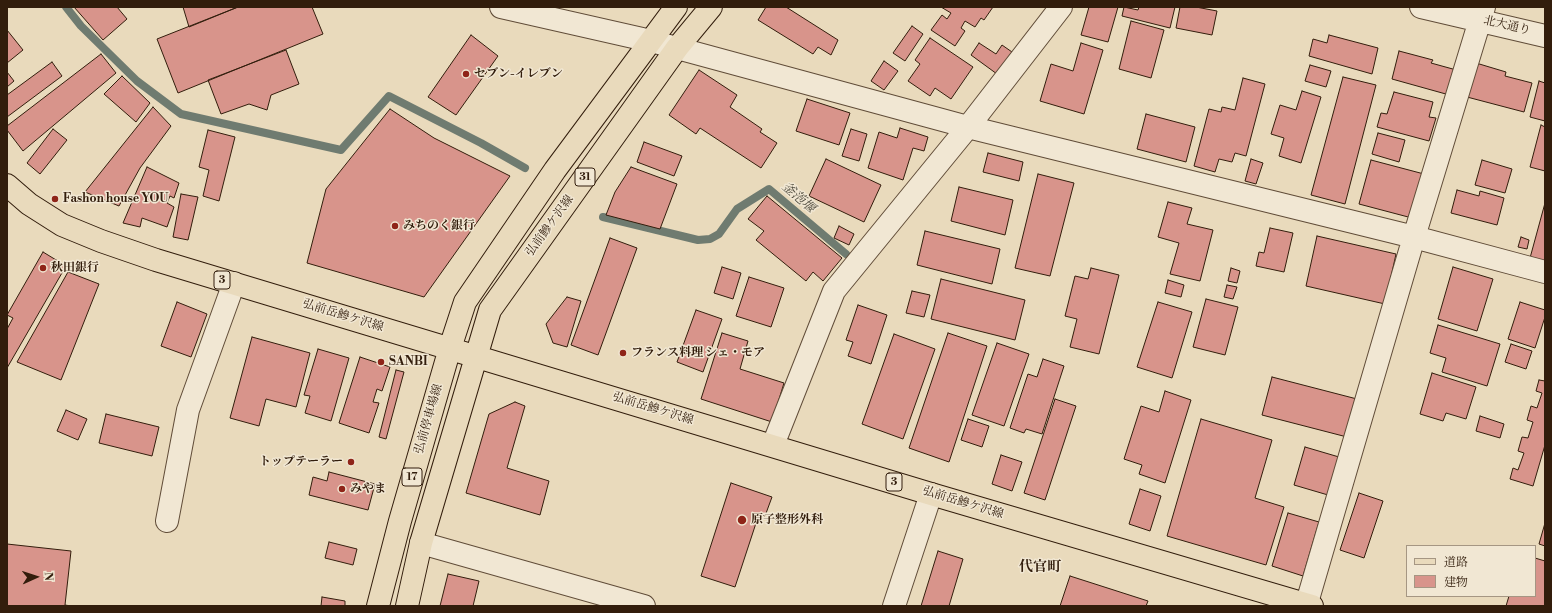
<!DOCTYPE html>
<html>
<head>
<meta charset="utf-8">
<style>
  body { margin:0 }
  #map { position:relative; width:1552px; height:613px; overflow:hidden; background:#e9dabc; font-family:"Libre Bodoni","Noto Serif JP",serif }
  canvas { display:block }
  .frame { position:absolute; inset:0; border:8px solid #321d0c; pointer-events:none }
  .legend { position:absolute; left:1406px; top:545px; width:130px; height:52px; box-sizing:border-box; background:#f1e7d3; border:1px solid #a59683; margin:0; padding:5px 7px; list-style:none; font-size:12px; color:#321d0c }
  .legend li { display:flex; align-items:center; gap:8px; height:20px }
  .legend b { width:20px; border:1px solid #a59683 }
  .north { position:absolute; left:16px; top:557px; width:40px; height:40px; -webkit-text-stroke:3px #f1e7d3; paint-order:stroke; rotate:87deg; font-size:11px; font-weight:700; line-height:16px; text-align:center; color:#321d0c }
  .north::after { content:''; display:block; margin:auto; width:14px; height:18px; background:#321d0c; clip-path:polygon(50% 0,100% 100%,50% 72%,0 100%) }
</style>
</head>
<body>
<div id="map">
<canvas width="1552" height="613"></canvas>
<div class="frame"></div>
<ul class="legend">
<li><b style="height:5px;background:#e9dabc"></b>道路</li>
<li><b style="height:11px;background:#d8948b"></b>建物</li>
</ul>
<div class="north">N</div>
</div>
<script>
const ctx = document.querySelector('canvas').getContext('2d');
ctx.lineJoin = 'round';
const toPath = rows => new Path2D(rows.map(r => 'M' + r).join(''));
function trace(path, color, width, dash) { ctx.strokeStyle = color; ctx.lineWidth = width; ctx.lineCap = dash ? 'butt' : 'round'; ctx.setLineDash(dash || []); ctx.stroke(path); }
function fillPath(path, color) { ctx.fillStyle = color; ctx.fill(path, 'evenodd'); }
function write(font, color, halo, rows, align = 'center') {
  ctx.font = font + ' "Libre Bodoni","Noto Serif JP",serif'; ctx.lineWidth = 3; ctx.setLineDash([]); ctx.textBaseline = 'middle'; ctx.strokeStyle = halo; ctx.fillStyle = color; for (const [text, x, y, turn = 0] of rows) {
    ctx.save(); ctx.translate(x, y); ctx.rotate((+turn || 0) * Math.PI / 180); ctx.textAlign = isNaN(turn) ? turn : align; if (halo) ctx.strokeText(text, 0, 0); ctx.fillText(text, 0, 0); ctx.restore();
  }
}
const stream = toPath([
  [66,7,81,26,137,81,181,114,341,150,389,96,481,143,525,168],
  [603,217,698,240,710,239,719,234,737,209,769,189,846,254]
]);
const building = toPath([
  [74,7,117,7,127,19,103,40,74,7],
  [183,7,238,7,189,27,183,7],
  [238,7,312,7,323,34,178,93,157,39,238,7],
  [766,7,786,7,838,40,831,55,818,47,813,54,758,20,766,7],
  [941,7,993,7,984,20,981,18,975,27,965,21,961,28,965,31,955,46,931,30,942,15,947,19,951,13,941,7],
  [1089,7,1118,7,1108,42,1081,35,1089,7],
  [1124,7,1138,10,1139,7,1175,7,1170,28,1122,16,1124,7],
  [1180,7,1196,7,1217,11,1212,35,1176,28,1180,7],
  [1131,21,1164,30,1151,78,1119,69,1131,21],
  [912,26,923,34,905,61,893,53,912,26],
  [7,30,23,50,7,63,7,30],
  [471,35,498,56,456,115,428,97,471,35],
  [1329,35,1378,48,1372,74,1309,56,1313,39,1327,43,1329,35],
  [930,38,973,67,951,99,935,88,930,96,908,81,920,64,915,60,930,38],
  [979,43,996,54,1002,45,1012,52,997,74,971,55,979,43],
  [1081,43,1103,50,1084,114,1040,101,1051,64,1073,71,1081,43],
  [286,50,299,84,271,95,267,110,249,104,221,114,208,80,286,50],
  [1399,51,1433,60,1431,63,1460,71,1453,96,1392,79,1399,51],
  [101,54,116,73,23,151,7,130,7,126,101,54],
  [884,61,898,71,884,90,871,81,884,61],
  [52,62,62,76,7,117,7,95,52,62],
  [1476,63,1506,72,1505,76,1532,83,1524,112,1467,97,1476,63],
  [1310,65,1331,71,1326,87,1305,81,1310,65],
  [699,70,737,95,730,107,762,129,760,132,777,143,761,168,700,128,696,134,669,115,699,70],
  [7,72,14,81,7,87,7,72],
  [122,76,150,103,136,122,104,94,122,76],
  [1343,77,1376,85,1345,204,1311,195,1343,77],
  [1243,78,1265,84,1246,156,1235,153,1232,162,1219,159,1215,172,1194,166,1209,109,1221,112,1222,107,1235,110,1243,78],
  [1539,81,1545,83,1545,121,1530,117,1539,81],
  [1302,91,1321,97,1301,163,1279,156,1284,138,1271,134,1280,105,1296,110,1302,91],
  [1394,92,1433,102,1429,117,1436,118,1429,141,1377,127,1381,113,1387,114,1394,92],
  [807,99,850,113,839,145,796,131,807,99],
  [153,107,171,126,140,168,119,206,85,192,153,107],
  [390,109,434,138,510,176,424,297,307,263,326,189,390,109],
  [1146,114,1195,127,1186,162,1137,149,1146,114],
  [1541,125,1545,127,1545,171,1530,167,1541,125],
  [900,128,928,137,924,151,913,148,903,180,868,168,879,132,897,138,900,128],
  [53,129,67,140,40,174,27,163,53,129],
  [851,129,867,134,859,161,842,156,851,129],
  [208,130,235,137,219,201,203,196,209,170,199,167,208,130],
  [1378,133,1405,140,1399,162,1372,154,1378,133],
  [644,142,682,156,674,176,637,162,644,142],
  [988,153,1023,162,1019,181,983,172,988,153],
  [826,159,881,185,864,222,809,196,826,159],
  [1251,159,1263,163,1256,184,1245,181,1251,159],
  [1371,160,1424,174,1412,218,1359,204,1371,160],
  [1482,160,1512,169,1505,193,1475,185,1482,160],
  [147,167,179,183,174,198,170,196,167,203,174,207,167,227,142,218,140,227,123,223,147,167],
  [631,167,677,184,660,229,606,215,615,192,631,167],
  [1038,174,1074,183,1050,276,1015,268,1038,174],
  [959,187,1013,200,1005,235,951,221,959,187],
  [1457,190,1479,196,1480,191,1504,198,1497,225,1451,213,1457,190],
  [181,194,198,197,188,240,173,237,181,194],
  [767,196,842,258,823,281,813,272,806,281,756,240,764,231,748,219,767,196],
  [1168,202,1192,208,1187,224,1213,230,1200,281,1170,274,1179,243,1158,237,1168,202],
  [1545,203,1545,262,1530,258,1545,203],
  [839,226,854,234,849,245,834,238,839,226],
  [1270,228,1293,233,1284,272,1256,266,1259,252,1264,253,1270,228],
  [925,231,1000,249,992,284,917,265,925,231],
  [1317,236,1396,254,1385,304,1306,286,1317,236],
  [1521,237,1529,240,1527,249,1518,247,1521,237],
  [610,238,637,248,598,355,571,345,610,238],
  [43,252,66,266,7,368,7,329,13,318,7,315,43,252],
  [722,267,741,273,733,299,714,293,722,267],
  [1453,267,1493,279,1477,331,1438,319,1453,267],
  [1091,268,1119,275,1099,354,1070,347,1077,319,1065,316,1075,276,1088,279,1091,268],
  [1231,268,1240,271,1237,283,1228,281,1231,268],
  [68,272,99,284,61,380,17,362,68,272],
  [749,277,784,288,771,327,736,316,749,277],
  [941,279,1025,300,1015,340,931,319,941,279],
  [1168,280,1184,285,1181,297,1165,293,1168,280],
  [1227,285,1237,287,1233,299,1224,297,1227,285],
  [912,291,930,295,924,317,906,313,912,291],
  [567,297,581,301,567,347,553,343,546,324,567,297],
  [1206,299,1238,307,1225,355,1193,347,1206,299],
  [177,302,207,314,191,357,161,346,177,302],
  [1158,302,1192,312,1172,378,1137,367,1158,302],
  [1520,302,1545,310,1545,317,1535,348,1508,339,1520,302],
  [858,305,887,315,871,364,848,356,853,342,846,340,858,305],
  [696,310,722,319,703,372,677,362,696,310],
  [1438,325,1500,344,1487,386,1442,372,1446,358,1430,353,1438,325],
  [722,333,748,341,740,369,784,383,772,422,701,399,722,333],
  [948,333,987,346,949,462,909,448,948,333],
  [894,334,935,349,903,439,862,424,894,334],
  [252,337,310,353,296,407,266,399,259,426,230,418,252,337],
  [997,343,1029,354,1004,426,972,415,997,343],
  [1511,344,1532,351,1526,369,1505,362,1511,344],
  [318,349,349,358,331,421,305,413,310,396,304,395,318,349],
  [360,357,390,367,382,391,377,389,373,402,379,403,369,433,339,423,360,357],
  [1043,359,1064,366,1042,434,1026,429,1024,433,1010,428,1028,374,1037,377,1043,359],
  [396,370,404,372,386,439,379,437,396,370],
  [1432,373,1476,387,1466,419,1446,413,1443,421,1420,414,1432,373],
  [1272,377,1357,399,1347,437,1262,415,1272,377],
  [1539,380,1545,381,1545,445,1533,486,1510,479,1513,468,1518,470,1524,453,1518,451,1522,437,1528,438,1533,422,1527,420,1531,406,1537,408,1542,393,1536,391,1539,380],
  [1165,391,1191,400,1165,483,1139,474,1142,465,1124,459,1141,406,1159,412,1165,391],
  [1055,399,1076,406,1045,500,1024,493,1055,399],
  [515,402,525,406,507,468,549,481,540,515,466,493,489,414,515,402],
  [66,410,87,419,78,440,57,431,66,410],
  [106,414,159,427,152,456,99,443,106,414],
  [1480,416,1504,424,1500,438,1476,431,1480,416],
  [968,419,989,426,982,447,961,440,968,419],
  [1201,419,1272,440,1255,498,1284,507,1266,565,1167,536,1201,419],
  [1305,447,1339,457,1328,495,1294,485,1305,447],
  [1001,455,1022,462,1012,491,992,484,1001,455],
  [329,472,375,484,368,510,309,495,313,477,327,481,329,472],
  [731,483,772,497,765,516,759,514,735,587,701,576,731,483],
  [1140,489,1161,496,1150,531,1129,524,1140,489],
  [1359,493,1383,501,1364,558,1340,550,1359,493],
  [1288,513,1319,522,1303,576,1272,566,1288,513],
  [1545,523,1545,546,1539,544,1545,523],
  [329,542,357,549,353,565,325,558,329,542],
  [7,544,71,551,65,605,71,606,7,606,7,544],
  [938,551,963,559,949,606,921,606,938,551],
  [1535,558,1545,561,1545,606,1506,606,1509,596,1535,596,1535,558],
  [448,574,479,581,473,606,440,606,448,574],
  [1070,576,1148,601,1146,606,1060,606,1070,576],
  [322,597,345,601,345,606,321,606,322,597]
]);
const minor = toPath([
  [501,7,651,41,968,127,1414,237,1545,272],
  [1421,7,1545,36],
  [773,445,834,291,968,127,1061,7],
  [167,521,188,410,234,283],
  [421,543,644,606],
  [894,606,931,494],
  [1306,606,1414,237,1484,7]
]);
const major = toPath([
  [7,185,29,204,62,225,101,241,156,260,931,494,1312,606],
  [378,606,400,521,450,348,465,302,555,170,676,7],
  [407,606,421,543,490,310,677,48,711,7]
]);
const markers = [
  [466,74,4,"#8f2418"],
  [55,199,4,"#8f2418"],
  [395,226,4,"#8f2418"],
  [43,268,4,"#8f2418"],
  [623,353,4,"#8f2418"],
  [381,362,4,"#8f2418"],
  [351,462,4,"#8f2418"],
  [342,489,4,"#8f2418"],
  [742,520,5,"#8f2418"]
];
const shields = [
  [585,177,20],
  [222,280,16],
  [412,477,20],
  [894,482,16]
];
const shieldNames = [
  ["31",585,177],
  ["3",222,280],
  ["17",412,477],
  ["3",894,482]
];
const streetNames = [
  ["北大通り",1507,26,13],
  ["弘前鰺ケ沢線",550,226,-54],
  ["弘前岳鰺ケ沢線",343,316,17],
  ["弘前岳鰺ケ沢線",653,409,17],
  ["弘前停車場線",429,419,-74],
  ["弘前岳鰺ケ沢線",963,503,17]
];
const poiNames = [
  ["セブン-イレブン",474,74],
  ["Fashon house YOU",63,199],
  ["みちのく銀行",403,226],
  ["秋田銀行",51,268],
  ["フランス料理 シェ・モア",631,353],
  ["SANBI",389,362],
  ["トップテーラー",343,462,"right"],
  ["みやま",350,489],
  ["原子整形外科",751,520]
];
const waterNames = [
  ["釜萢堰",798,198,41]
];
const quarterNames = [
  ["代官町",1040,568]
];
trace(stream, '#6f7b70', 8);
fillPath(building, '#d8948b');
trace(building, '#321d0c', 1);
trace(minor, '#604c38', 24);
trace(major, '#321d0c', 24);
trace(minor, '#f1e7d3', 22);
trace(major, '#e9dabc', 22);
for (const [x, y, r, color] of markers) { const dot = new Path2D(); dot.arc(x, y, r, 0, 2 * Math.PI); ctx.fillStyle = color; ctx.fill(dot); trace(dot, '#f1e7d3', 1.5); }
for (const [x, y, w] of shields) { const box = new Path2D(); box.roundRect(x - w / 2, y - 9, w, 18, 3); ctx.fillStyle = '#f1e7d3'; ctx.fill(box); trace(box, '#321d0c', 1); }
write('bold 11px', '#321d0c', null, shieldNames);
write('12px', '#321d0c', '#f1e7d3', streetNames);
write('bold 12px', '#321d0c', '#f1e7d3', poiNames, 'left');
write('italic 13px', '#504c3e', '#f1e7d3', waterNames);
write('bold 14px', '#321d0c', '#f1e7d3', quarterNames);
</script>
</body>
</html>
